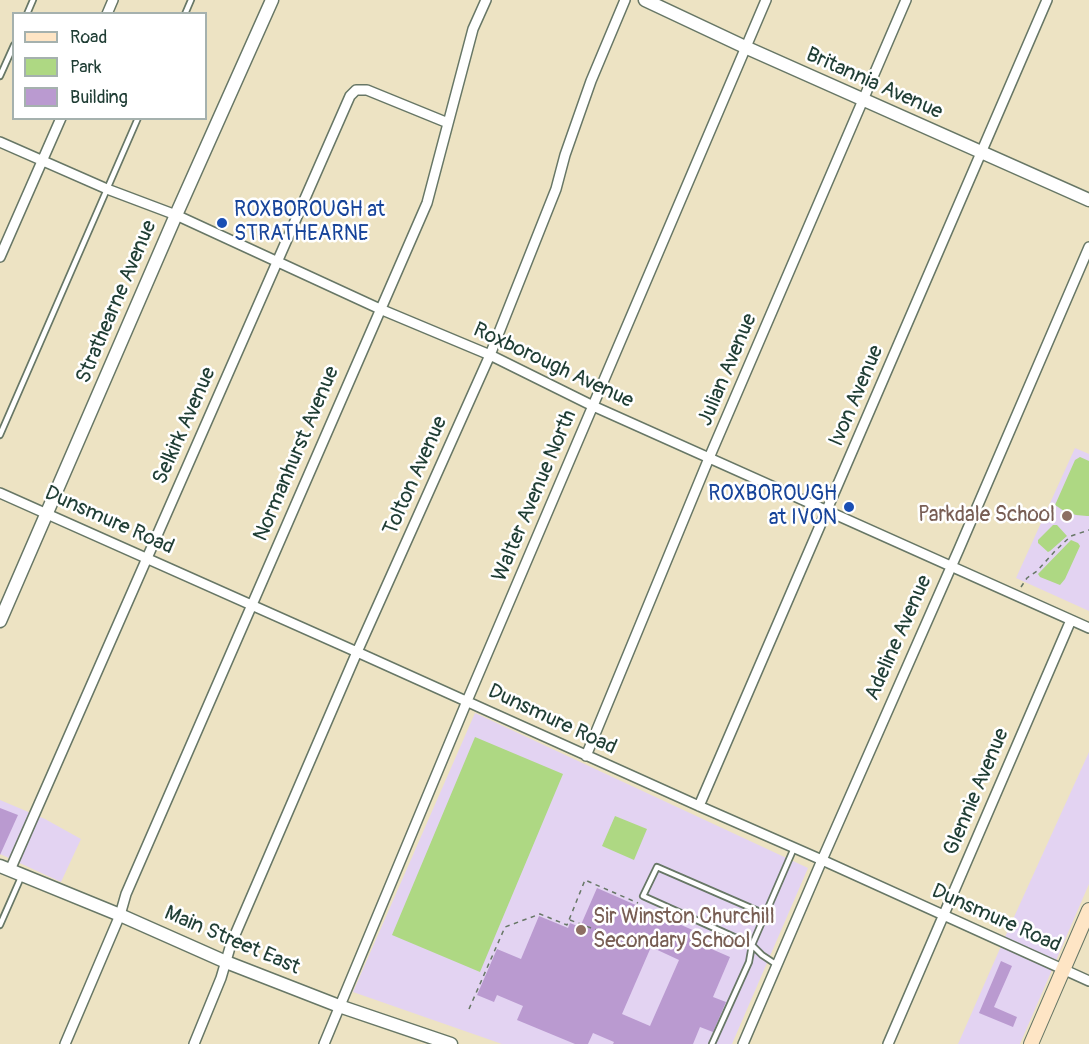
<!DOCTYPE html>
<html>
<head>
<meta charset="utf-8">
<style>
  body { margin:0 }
  #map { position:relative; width:1089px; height:1044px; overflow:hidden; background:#ede3c3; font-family:Pangolin,sans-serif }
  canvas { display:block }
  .legend { position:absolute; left:12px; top:12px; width:195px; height:108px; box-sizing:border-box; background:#fff; border:2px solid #a5b1ae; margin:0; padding:8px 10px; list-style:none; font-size:18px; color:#1f3d34 }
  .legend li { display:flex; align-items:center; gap:12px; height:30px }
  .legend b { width:30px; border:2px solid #a5b1ae }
</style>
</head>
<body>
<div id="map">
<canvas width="1089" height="1044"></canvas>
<ul class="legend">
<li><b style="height:8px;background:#fee5c5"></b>Road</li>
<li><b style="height:16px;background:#aed883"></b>Park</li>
<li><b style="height:16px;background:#ba9ad0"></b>Building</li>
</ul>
</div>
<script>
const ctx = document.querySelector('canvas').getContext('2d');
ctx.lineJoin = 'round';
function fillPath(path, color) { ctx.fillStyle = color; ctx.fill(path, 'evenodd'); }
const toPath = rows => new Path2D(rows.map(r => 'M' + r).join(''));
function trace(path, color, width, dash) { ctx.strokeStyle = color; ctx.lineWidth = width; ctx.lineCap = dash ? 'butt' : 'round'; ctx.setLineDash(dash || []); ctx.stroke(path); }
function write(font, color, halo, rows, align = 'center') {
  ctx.font = font + ' Pangolin,sans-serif'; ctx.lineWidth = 5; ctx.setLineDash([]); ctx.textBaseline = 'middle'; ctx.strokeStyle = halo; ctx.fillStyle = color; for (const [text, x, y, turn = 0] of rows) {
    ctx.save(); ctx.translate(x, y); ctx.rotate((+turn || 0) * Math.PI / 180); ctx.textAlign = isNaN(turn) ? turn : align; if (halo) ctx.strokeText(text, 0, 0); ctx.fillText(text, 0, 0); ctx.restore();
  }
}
const built = toPath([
  [1075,448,1089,454,1089,611,1016,578],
  [475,713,808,868,732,1044,502,1044,353,992],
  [1089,752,1089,884,1020,1044,958,1044,1009,928],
  [0,800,45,819,81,839,61,882,0,854]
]);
const green = toPath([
  [1080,457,1089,461,1089,516,1087,516,1076,515,1064,511,1055,505,1075,460],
  [1053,525,1057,525,1067,536,1050,551,1048,552,1038,543,1038,540],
  [1071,540,1078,543,1080,546,1065,579,1060,585,1040,577,1038,574],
  [475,737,563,774,480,972,392,935],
  [615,816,647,829,634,860,602,846]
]);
const building = toPath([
  [0,808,18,815,0,855],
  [597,888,704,935,700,944,730,957,713,997,726,1002,713,1032,700,1027,693,1044,613,1044,614,1042,593,1033,588,1044,575,1044,517,1020,523,1006,497,995,494,1002,477,995,497,949,521,959,539,916,568,928,570,923,580,927],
  [651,947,679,960,650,1026,622,1014],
  [1001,961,1012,966,994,1007,1017,1017,1013,1027,979,1013]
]);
const path = toPath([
  [1021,587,1027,578,1037,571,1056,550,1071,536,1089,530],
  [570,920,599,931],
  [469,1009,505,927,540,914,567,925,585,880,638,903]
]);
const service = toPath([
  [27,14,33,0],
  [185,14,191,0],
  [0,76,14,45],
  [0,435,138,118],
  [765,914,657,867,643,896,752,945,794,848],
  [0,925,22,875],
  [752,945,762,955,777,965],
  [712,1044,749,962,752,945]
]);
const minor = toPath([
  [107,14,113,0],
  [0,142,107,189,176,215,380,309,490,355,593,406,1089,628],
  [0,257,61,118],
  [0,493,357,652,699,806,822,860,1089,981],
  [586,756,709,458,906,0],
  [699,806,1047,0],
  [10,870,350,96,356,90,367,90,448,123],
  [65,1044,120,915,126,894,427,203,473,29,486,0],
  [194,1044,221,978,231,944,357,652,490,355,556,189,565,155,591,81,625,0],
  [324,1044,467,701,766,0],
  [743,1044,822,860,959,549,1089,247],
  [888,1044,1071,620]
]);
const tertiary = toPath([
  [645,0,745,47,1089,200],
  [0,621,176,215,272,0],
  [0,866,120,915,226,962,339,1006,451,1044]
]);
const secondary = toPath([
  [1031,1044,1089,910]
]);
const markers = [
  [222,223,6,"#1a4fb4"],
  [849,507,6,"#1a4fb4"],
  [1067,516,6,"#8d6e63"],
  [581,930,6,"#8d6e63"]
];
const streetNames = [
  ["Britannia Avenue",874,84,24],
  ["Strathearne Avenue",117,302,-67],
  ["Roxborough Avenue",553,366,25],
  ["Julian Avenue",728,370,-67],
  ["Ivon Avenue",857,396,-67],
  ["Selkirk Avenue",185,426,-66],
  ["Normanhurst Avenue",297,454,-67],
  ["Tolton Avenue",416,476,-66],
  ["Walter Avenue North",535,496,-67],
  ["Dunsmure Road",109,521,24],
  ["Adeline Avenue",899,638,-66],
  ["Dunsmure Road",552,720,25],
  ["Glennie Avenue",977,792,-67],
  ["Dunsmure Road",996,919,24],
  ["Main Street East",232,941,23]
];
const transitNames = [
  ["ROXBOROUGH at",234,211],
  ["STRATHEARNE",234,235],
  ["ROXBOROUGH",837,495,"right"],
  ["at IVON",837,519,"right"]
];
const educationNames = [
  ["Parkdale School",1055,516],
  ["Sir Winston Churchill",593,918,"left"],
  ["Secondary School",593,942,"left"]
];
fillPath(built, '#e3d3f2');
fillPath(green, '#aed883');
fillPath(building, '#ba9ad0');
trace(service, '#677766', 8);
trace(minor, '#677766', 12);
trace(tertiary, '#677766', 15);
trace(secondary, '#677766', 16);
trace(path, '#677766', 1.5, [4.5, 4.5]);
trace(service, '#fff', 4.5);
trace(minor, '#fff', 9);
trace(tertiary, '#fff', 12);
trace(secondary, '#fee5c5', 14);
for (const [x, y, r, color] of markers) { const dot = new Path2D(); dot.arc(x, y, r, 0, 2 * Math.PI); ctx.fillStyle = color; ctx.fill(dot); trace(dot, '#fff', 2); }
write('21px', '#1f3d34', '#fff', streetNames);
write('21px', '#164399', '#fff', transitNames, 'left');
write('21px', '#785e54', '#fff', educationNames, 'right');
</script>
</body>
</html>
